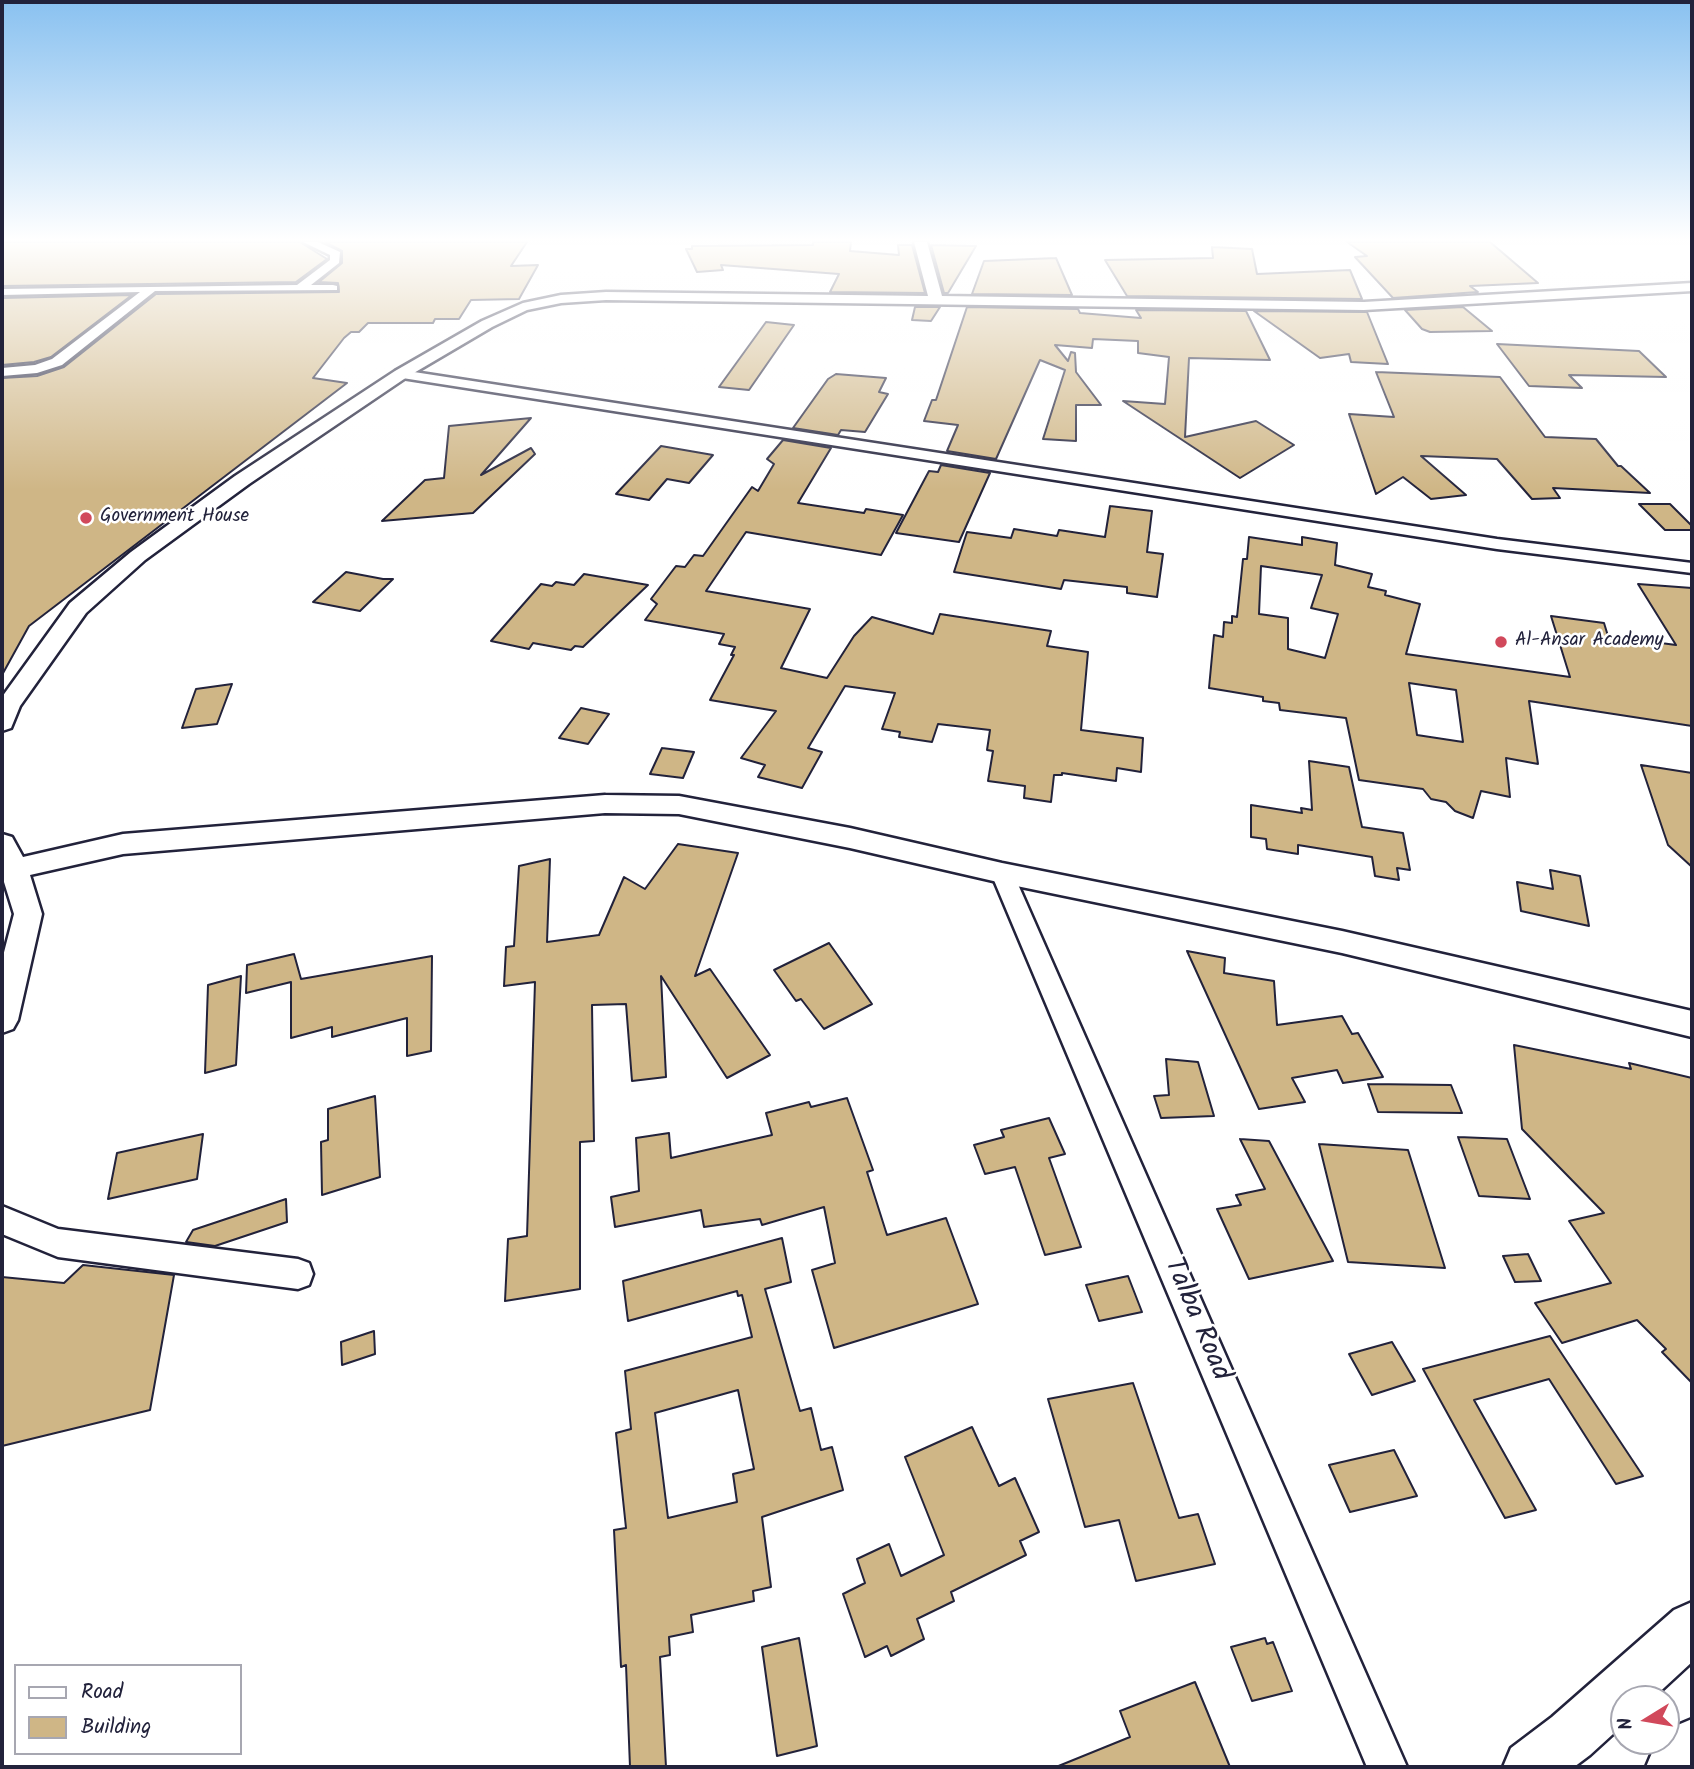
<!DOCTYPE html>
<html>
<head>
<meta charset="utf-8">
<style>
  body { margin:0 }
  #map { position:relative; width:1694px; height:1769px; overflow:hidden; background:#fff; font-family:Kalam,sans-serif }
  canvas { display:block }
  .frame { position:absolute; inset:0; border:4px solid #22223b; pointer-events:none }
  .legend { position:absolute; left:14px; top:1664px; width:228px; height:91px; box-sizing:border-box; background:#fff; border:2px solid #a7a7b1; margin:0; padding:9px 12px; list-style:none; font-size:21px; color:#22223b }
  .legend li { display:flex; align-items:center; gap:14px; height:35px }
  .legend b { width:35px; border:2px solid #a7a7b1 }
  .north { position:absolute; left:1610px; top:1685px; width:70px; height:70px; box-sizing:border-box; background:#fff; border:2px solid #a7a7b1; border-radius:50%; rotate:259deg; font-size:19px; font-weight:700; line-height:28px; text-align:center; color:#22223b }
  .north::after { content:''; display:block; margin:auto; width:24px; height:32px; background:#d1495b; clip-path:polygon(50% 0,100% 100%,50% 72%,0 100%) }
</style>
</head>
<body>
<div id="map">
<canvas width="1694" height="1769"></canvas>
<div class="frame"></div>
<ul class="legend">
<li><b style="height:9px;background:#fff"></b>Road</li>
<li><b style="height:19px;background:#cfb686"></b>Building</li>
</ul>
<div class="north">N</div>
</div>
<script>
const ctx = document.querySelector('canvas').getContext('2d');
ctx.lineJoin = 'round';
function fillPath(path, color) { ctx.fillStyle = color; ctx.fill(path, 'evenodd'); }
const toPath = rows => new Path2D(rows.map(r => 'M' + r).join(''));
function trace(path, color, width, dash) { ctx.strokeStyle = color; ctx.lineWidth = width; ctx.lineCap = dash ? 'butt' : 'round'; ctx.setLineDash(dash || []); ctx.stroke(path); }
function write(font, color, halo, rows, align = 'center') {
  ctx.font = font + ' Kalam,sans-serif'; ctx.lineWidth = 5; ctx.setLineDash([]); ctx.textBaseline = 'middle'; ctx.strokeStyle = halo; ctx.fillStyle = color; for (const [text, x, y, turn = 0] of rows) {
    ctx.save(); ctx.translate(x, y); ctx.rotate((+turn || 0) * Math.PI / 180); ctx.textAlign = isNaN(turn) ? turn : align; if (halo) ctx.strokeText(text, 0, 0); ctx.fillText(text, 0, 0); ctx.restore();
  }
}
const building = toPath([
  [2,242,300,242,327,259,296,282,2,286,2,242],
  [325,242,527,242,511,266,538,265,519,299,471,300,459,319,435,319,433,323,368,323,359,332,351,332,344,338,313,378,347,383,29,626,2,675,2,378,37,376,64,367,156,294,339,292,338,283,319,282,342,263,342,251,325,242],
  [813,242,851,242,850,251,899,255,898,245,912,245,925,293,830,292,839,274,721,265,723,270,697,272,686,249,692,249,692,246,813,245,813,242],
  [1347,242,1490,242,1538,283,1470,286,1478,292,1393,298,1355,257,1367,256,1347,242],
  [931,245,976,246,948,293,944,293,931,245],
  [1212,247,1252,249,1257,274,1350,270,1362,299,1127,296,1105,260,1213,258,1212,247],
  [1056,258,1072,295,972,294,984,261,1056,258],
  [132,295,51,357,34,362,2,365,2,298,132,295],
  [915,307,940,307,931,321,912,320,915,307],
  [967,307,1078,309,1080,313,1141,318,1136,310,1246,311,1270,360,1189,358,1185,437,1256,421,1294,445,1240,478,1123,401,1165,404,1169,357,1138,353,1138,341,1093,339,1092,348,1055,345,1068,361,1071,352,1075,353,1076,372,1101,405,1076,405,1076,441,1043,439,1065,370,1040,360,996,459,947,451,958,425,924,421,932,400,936,400,967,307],
  [1463,307,1492,331,1430,332,1422,329,1405,310,1463,307],
  [1254,311,1367,312,1388,364,1351,362,1349,354,1320,358,1254,311],
  [766,322,794,325,749,390,719,387,766,322],
  [1497,344,1639,351,1666,377,1569,375,1582,388,1529,386,1497,344],
  [1376,372,1500,377,1545,437,1596,439,1618,466,1621,466,1650,493,1553,488,1560,498,1532,499,1497,459,1421,456,1466,495,1431,499,1403,477,1376,494,1349,414,1394,417,1376,372],
  [836,374,886,378,879,392,888,394,865,432,841,430,838,435,793,428,828,379,836,374],
  [531,418,481,475,531,448,535,454,473,513,382,521,425,480,444,478,449,426,531,418],
  [783,440,831,448,798,503,864,513,866,509,903,515,881,555,746,532,706,591,810,609,781,668,827,678,854,636,872,617,933,634,940,614,1051,631,1047,646,1088,652,1081,730,1143,738,1141,772,1117,768,1116,781,1062,773,1062,775,1054,775,1051,802,1024,798,1025,786,988,781,993,751,987,750,990,730,938,724,932,742,899,737,900,732,882,729,895,693,845,686,808,748,822,752,802,788,758,777,765,765,741,758,776,711,710,700,734,655,731,655,735,647,719,644,724,634,645,620,657,604,651,599,676,566,685,567,694,555,703,556,752,487,758,491,774,464,767,459,783,440],
  [661,446,713,455,689,483,667,479,649,500,616,494,661,446],
  [941,465,990,473,959,542,896,533,929,471,938,472,941,465],
  [1639,504,1670,504,1692,526,1692,530,1665,530,1639,504],
  [1110,506,1152,511,1147,552,1163,554,1157,597,1127,593,1127,587,1064,580,1061,589,954,572,967,532,1011,538,1014,529,1057,536,1059,530,1105,537,1110,506],
  [1249,537,1302,545,1302,537,1337,543,1335,565,1372,574,1368,587,1386,591,1385,595,1420,604,1406,654,1570,677,1551,616,1604,623,1608,636,1676,645,1638,584,1692,588,1692,726,1529,701,1538,764,1506,758,1510,797,1481,791,1473,818,1455,811,1446,802,1431,799,1423,789,1359,780,1346,718,1280,710,1279,703,1263,701,1263,697,1209,688,1214,635,1223,637,1224,622,1232,623,1232,616,1237,617,1243,559,1247,559,1249,537],
  [1261,566,1322,575,1311,608,1338,614,1325,658,1288,649,1288,618,1259,614,1261,566],
  [1409,683,1456,690,1463,742,1417,735,1409,683],
  [346,572,383,579,393,579,360,611,313,602,346,572],
  [584,574,648,585,583,647,575,646,571,650,533,643,529,649,491,641,541,584,552,586,556,582,574,585,584,574],
  [232,684,217,724,182,728,196,689,232,684],
  [581,708,609,714,588,744,559,738,581,708],
  [662,748,694,752,683,778,650,774,662,748],
  [1309,761,1349,767,1362,827,1403,833,1410,870,1397,868,1399,880,1375,876,1372,857,1298,845,1298,854,1267,849,1266,839,1251,837,1251,805,1302,813,1301,808,1312,810,1309,761],
  [1641,765,1692,773,1692,867,1668,845,1641,765],
  [678,844,738,853,695,976,710,969,770,1055,727,1078,661,976,666,1077,632,1081,626,1004,592,1005,594,1141,580,1142,580,1289,505,1301,508,1239,527,1236,535,982,504,986,506,947,514,946,519,866,550,859,547,942,599,935,624,877,645,889,678,844],
  [1550,870,1580,876,1589,926,1521,911,1517,882,1553,889,1550,870],
  [829,943,872,1004,824,1029,801,999,796,1001,774,970,829,943],
  [1187,951,1225,958,1224,973,1274,981,1277,1025,1342,1016,1352,1034,1358,1033,1383,1077,1343,1083,1337,1070,1292,1078,1305,1102,1259,1109,1187,951],
  [294,954,301,979,432,956,431,1051,407,1056,407,1018,332,1037,332,1027,291,1038,291,982,246,993,247,965,294,954],
  [241,976,236,1065,205,1073,208,985,241,976],
  [1514,1045,1631,1069,1629,1063,1692,1078,1692,1383,1662,1352,1666,1349,1637,1320,1562,1343,1535,1303,1611,1283,1569,1221,1604,1213,1522,1129,1514,1045],
  [1166,1059,1198,1062,1214,1116,1161,1118,1154,1096,1169,1095,1166,1059],
  [1368,1084,1451,1085,1462,1113,1378,1112,1368,1084],
  [375,1096,380,1177,322,1195,321,1142,328,1140,328,1109,375,1096],
  [847,1098,873,1170,867,1172,887,1235,946,1218,978,1304,834,1348,812,1270,835,1263,824,1207,762,1225,760,1219,704,1227,701,1210,615,1227,611,1197,639,1191,636,1138,669,1133,671,1158,772,1135,766,1113,809,1102,811,1107,847,1098],
  [1049,1118,1065,1154,1049,1158,1081,1247,1045,1255,1015,1167,985,1174,974,1145,1004,1137,1001,1130,1049,1118],
  [203,1134,197,1179,108,1199,117,1153,203,1134],
  [1458,1137,1507,1139,1530,1199,1479,1196,1458,1137],
  [1240,1139,1269,1141,1333,1261,1249,1279,1217,1209,1241,1205,1236,1195,1265,1189,1240,1139],
  [1319,1144,1408,1150,1445,1268,1348,1262,1319,1144],
  [286,1199,287,1222,215,1246,186,1242,193,1230,286,1199],
  [782,1238,791,1282,765,1289,800,1411,811,1408,821,1450,832,1447,843,1490,762,1517,771,1587,753,1591,754,1601,691,1615,693,1632,669,1637,670,1655,660,1657,666,1767,630,1767,626,1665,621,1667,614,1530,626,1528,616,1433,631,1429,625,1371,752,1337,742,1295,738,1296,737,1291,628,1321,623,1281,782,1238],
  [738,1390,754,1469,733,1474,737,1502,668,1518,655,1413,738,1390],
  [1528,1254,1541,1281,1515,1282,1503,1256,1528,1254],
  [83,1265,174,1275,150,1410,2,1446,2,1277,64,1283,83,1265],
  [1128,1276,1142,1312,1099,1321,1086,1285,1128,1276],
  [374,1331,375,1354,342,1365,341,1342,374,1331],
  [1550,1336,1643,1476,1616,1484,1549,1379,1474,1400,1536,1510,1505,1518,1423,1369,1550,1336],
  [1392,1342,1415,1381,1372,1395,1349,1354,1392,1342],
  [1133,1383,1179,1518,1198,1514,1215,1564,1136,1581,1119,1520,1085,1527,1048,1399,1133,1383],
  [972,1427,999,1486,1015,1478,1039,1532,1020,1541,1026,1555,951,1592,954,1601,917,1619,924,1639,891,1656,887,1646,865,1657,843,1594,865,1583,857,1559,889,1544,901,1576,944,1555,905,1457,972,1427],
  [1394,1450,1417,1496,1350,1512,1329,1465,1394,1450],
  [799,1638,817,1746,777,1756,762,1647,799,1638],
  [1265,1638,1267,1644,1273,1642,1292,1691,1252,1701,1231,1647,1265,1638],
  [1195,1682,1230,1767,1056,1767,1130,1737,1120,1711,1195,1682]
]);
const minor = toPath([
  [303,242,318,242,340,252,339,263,311,285,333,285,337,286,337,290,155,291,62,365,37,373,2,376,2,368,35,365,52,359,140,292,2,295,2,289,297,285,330,260,330,255,303,242],
  [401,370,1497,539,1692,563,1692,573,1497,549,396,377,396,371,401,370],
  [1002,865,1010,867,1013,873,1407,1767,1367,1767,991,873,994,867,1002,865],
  [2,1206,58,1229,298,1259,309,1263,313,1274,309,1285,298,1289,58,1257,2,1234,2,1206]
]);
const tertiary = toPath([
  [914,242,927,242,942,296,1364,302,1692,283,1692,291,1364,310,606,300,561,303,527,310,492,327,407,377,249,484,145,560,86,613,20,706,11,728,2,731,2,697,70,603,131,552,235,476,395,371,482,321,523,303,561,295,606,292,928,296,914,242],
  [605,795,679,796,850,828,1002,863,1342,931,1692,1011,1692,1037,1342,953,1002,883,850,848,679,814,605,813,123,854,30,875,42,914,18,1020,13,1029,2,1033,2,960,14,914,4,882,2,882,2,834,12,837,23,857,123,834,605,795]
]);
const secondary = toPath([
  [1692,1602,1692,1662,1652,1699,1624,1699,1624,1724,1590,1755,1574,1767,1503,1767,1511,1748,1552,1717,1674,1610,1692,1602],
  [1692,1719,1692,1767,1646,1767,1654,1748,1660,1741,1666,1741,1666,1734,1673,1727,1692,1719]
]);
const markers = [
  [86,518,7,"#d1495b"],
  [1501,642,7,"#d1495b"]
];
const farPoinames = [
  ["Government House",100,518],
  ["Al-Ansar Academy",1515,642]
];
const nearStreetnames = [
  ["Talba Road",1195,1320,67]
];
fillPath(building, '#cfb686');
trace(building, '#22223b', 2);
trace(minor, '#22223b', 5);
trace(tertiary, '#22223b', 5);
trace(secondary, '#22223b', 5);
fillPath(minor, '#fff');
fillPath(tertiary, '#fff');
fillPath(secondary, '#fff');
const sky = ctx.createLinearGradient(0, 0, 0, 490);
sky.addColorStop(0, '#89c1f0');
sky.addColorStop(0.49, '#fff');
sky.addColorStop(1, '#ffffff00');
ctx.fillStyle = sky;
ctx.fillRect(0, 0, 1694, 490);
for (const [x, y, r, color] of markers) { const dot = new Path2D(); dot.arc(x, y, r, 0, 2 * Math.PI); ctx.fillStyle = color; ctx.fill(dot); trace(dot, '#fff', 2.5); }
write('19px', '#22223b', '#fff', farPoinames, 'left');
write('28px', '#22223b', '#fff', nearStreetnames);
</script>
</body>
</html>
